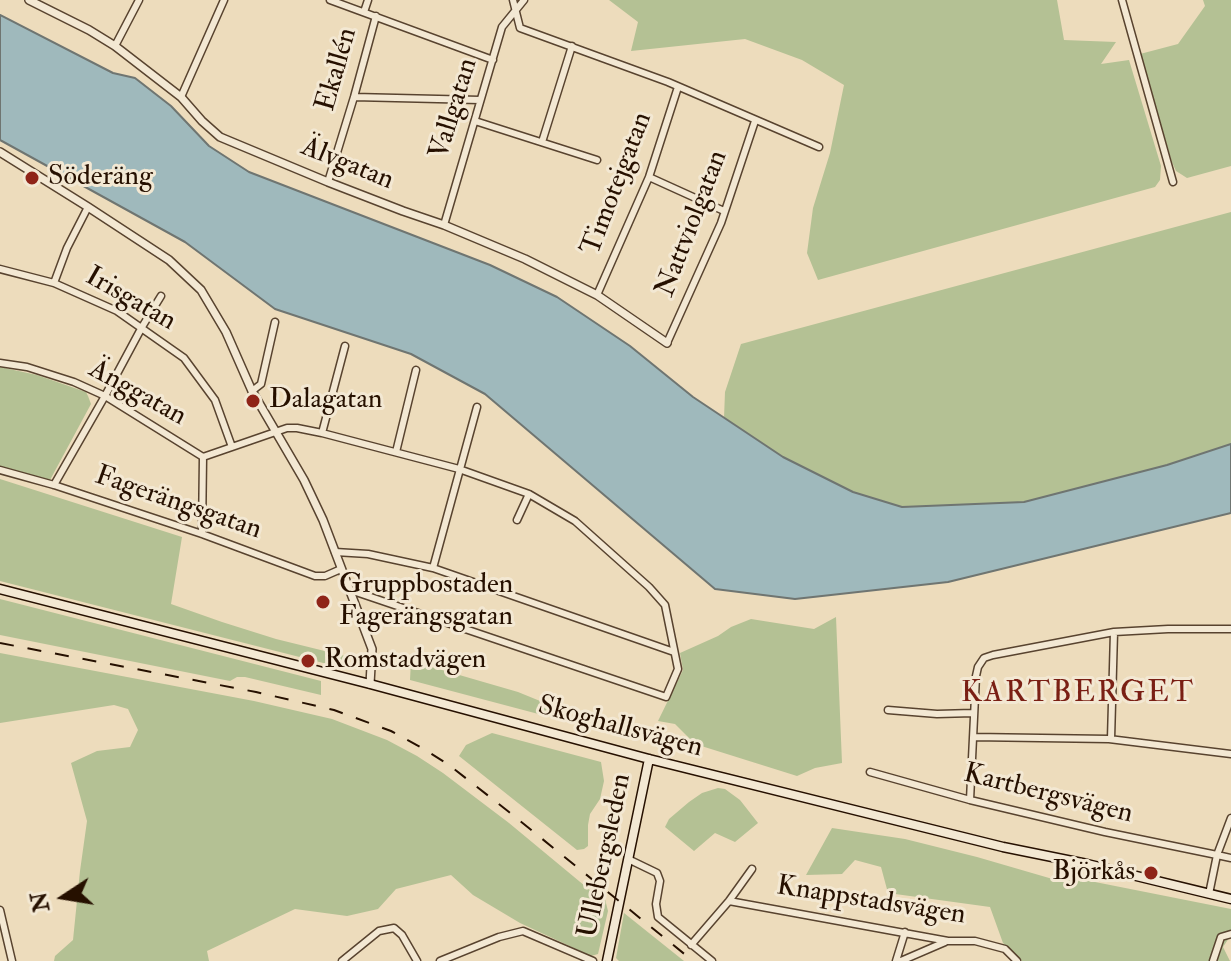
<!DOCTYPE html>
<html>
<head>
<meta charset="utf-8">
<style>
  body { margin:0 }
  #map { position:relative; width:1231px; height:961px; overflow:hidden; background:#eddcbc; font-family:"IM FELL Double Pica",serif }
  canvas { display:block }
  .north { position:absolute; left:24px; top:857px; width:80px; height:80px; -webkit-text-stroke:6px #f3e8d3; paint-order:stroke; rotate:258deg; font-size:22px; font-weight:700; line-height:32px; text-align:center; color:#261000 }
  .north::after { content:''; display:block; margin:auto; width:28px; height:36px; background:#261000; clip-path:polygon(50% 0,100% 100%,50% 72%,0 100%) }
</style>
</head>
<body>
<div id="map">
<canvas width="1231" height="961"></canvas>
<div class="north">N</div>
</div>
<script>
const ctx = document.querySelector('canvas').getContext('2d');
ctx.lineJoin = 'round';
function fillPath(path, color) { ctx.fillStyle = color; ctx.fill(path, 'evenodd'); }
const toPath = rows => new Path2D(rows.map(r => 'M' + r).join(''));
function trace(path, color, width, dash) { ctx.strokeStyle = color; ctx.lineWidth = width; ctx.lineCap = dash ? 'butt' : 'round'; ctx.setLineDash(dash || []); ctx.stroke(path); }
function write(font, color, halo, rows, align = 'center') {
  ctx.font = font + ' "IM FELL Double Pica",serif'; ctx.lineWidth = 6; ctx.setLineDash([]); ctx.textBaseline = 'middle'; ctx.strokeStyle = halo; ctx.fillStyle = color; for (const [text, x, y, turn = 0] of rows) {
    ctx.save(); ctx.translate(x, y); ctx.rotate((+turn || 0) * Math.PI / 180); ctx.textAlign = isNaN(turn) ? turn : align; if (halo) ctx.strokeText(text, 0, 0); ctx.fillText(text, 0, 0); ctx.restore();
  }
}
const green = toPath([
  [609,0,1057,0,1064,40,1116,42,1101,64,1129,60,1161,166,1160,180,1155,187,818,280,807,253,813,208,830,153,844,85,802,60,745,39,631,51,638,22],
  [1203,0,1231,0,1231,166,1187,178,1176,171,1172,162,1140,54,1178,44,1205,6],
  [1231,212,1231,444,1167,465,1024,502,902,507,853,492,783,457,724,418,725,392,741,344],
  [0,367,37,375,86,392,88,396,91,404,50,480,0,466],
  [0,479,182,537,171,604,222,622,276,639,345,656,339,667,0,581],
  [0,599,321,681,321,695,245,677,237,677,230,681,0,635],
  [836,617,842,763,815,768,797,776,695,744,675,724,658,721,683,670,680,653,718,636,731,627,751,619,814,629],
  [0,653,254,701,332,719,387,740,417,756,443,773,509,823,591,891,605,899,608,911,598,954,591,956,520,923,473,895,451,875,396,889,378,909,347,916,295,909,207,951,209,961,54,961,55,956,73,940,80,871,87,821,71,763,97,751,130,747,138,730,128,709,114,705,0,723],
  [411,661,518,692,567,712,561,720,410,680],
  [492,733,601,762,604,781,600,799,590,814,588,825,588,846,584,849,577,850,459,756,466,745],
  [718,788,725,789,740,800,758,823,735,842,715,833,694,851,665,827,669,819,689,802,702,793],
  [832,828,905,839,977,857,1056,880,1090,881,1231,909,1231,935,1223,947,1230,961,1022,961,1003,943,990,907,888,893,881,867,855,860,842,874,806,875],
  [624,913,684,961,619,961,616,958]
]);
const water = toPath([
  [0,15,113,73,135,78,171,106,209,146,249,172,490,265,557,297,630,346,693,397,783,457,853,492,902,507,1024,502,1167,465,1231,444,1231,513,948,582,795,599,715,589,485,394,411,354,275,309,185,242,0,140,0,15]
]);
const minor = toPath([
  [330,0,493,60],
  [513,0,520,28,668,82,819,147],
  [1122,0,1173,182],
  [364,12,368,0],
  [115,46,139,0],
  [181,97,224,0],
  [354,97,480,100],
  [475,121,597,160],
  [542,142,572,46],
  [649,177,724,211],
  [328,182,354,97,376,16],
  [444,225,502,27,524,0],
  [0,269,54,283,117,311,184,358,215,400,232,447],
  [54,283,67,248,88,207],
  [597,295,649,177,678,87],
  [667,343,721,223,755,121],
  [0,363,27,367,74,382,105,396,203,457],
  [252,391,261,384,275,322],
  [322,433,345,346],
  [396,452,416,370],
  [0,470,54,485,202,534,315,576,325,576,341,569],
  [54,485,105,396,142,327,161,296],
  [517,520,529,494],
  [202,534,203,457,287,428,297,428,322,433,459,469,529,494,575,521,649,587,665,605,678,669,666,697,350,590],
  [335,552,368,554,433,568,674,652],
  [433,568,477,407],
  [888,710,937,714,973,713],
  [973,737,1109,739,1231,754],
  [1111,739,1114,632],
  [870,772,970,800,1105,832,1217,855,1231,818],
  [970,800,976,676,978,667,984,658,993,655,1114,632,1168,629,1231,629],
  [628,859,657,873,660,881,656,904,658,917,712,961],
  [1209,894,1217,855,1231,858],
  [729,901,948,941,975,941,1005,949,1017,961],
  [0,910,12,961],
  [691,945,729,901,752,869],
  [342,961,379,931,394,928,402,935,417,961],
  [440,961,499,937,523,931,593,961],
  [896,961,905,932],
  [901,961,945,942],
  [1213,961,1221,937,1231,934]
]);
const tertiary = toPath([
  [29,0,89,30,115,46,181,97,202,121,220,137,328,182,403,211,444,225,525,259,597,295,667,343],
  [0,152,88,207,169,260,201,290,226,332,252,391,304,480,323,520,372,649,370,684]
]);
const secondary = toPath([
  [0,589,370,684,649,759,1003,847,1087,864,1231,899],
  [607,961,649,759]
]);
const rail = toPath([
  [0,643,256,692,334,710,391,731,422,748,449,765,509,812,693,961]
]);
const markers = [
  [32,178,8,"#8f2418"],
  [253,401,8,"#8f2418"],
  [323,602,8,"#8f2418"],
  [308,661,8,"#8f2418"],
  [1151,873,8,"#8f2418"]
];
const streetNames = [
  ["Ekallén",338,70,-74],
  ["Vallgatan",455,109,-73],
  ["Älvgatan",347,165,22],
  ["Timotejgatan",618,184,-69],
  ["Nattviolgatan",693,224,-69],
  ["Irisgatan",130,300,30],
  ["Änggatan",137,394,29],
  ["Fagerängsgatan",178,504,19],
  ["Skoghallsvägen",620,728,15],
  ["Kartbergsvägen",1048,795,14],
  ["Ullebergsleden",606,856,-78],
  ["Knappstadsvägen",871,902,9]
];
const poiNames = [
  ["Söderäng",48,178],
  ["Dalagatan",269,401],
  ["Gruppbostaden",339,586],
  ["Fagerängsgatan",339,618],
  ["Romstadvägen",324,661],
  ["Björkås",1135,873,"right"]
];
const neighbourhoodNames = [
  ["KARTBERGET",1078,695]
];
fillPath(green, '#b4c194');
fillPath(water, '#9fb9bc');
trace(water, '#6f7571', 2);
trace(minor, '#58432f', 9);
trace(tertiary, '#58432f', 10);
trace(secondary, '#261000', 11);
trace(minor, '#f3e8d3', 6);
trace(tertiary, '#f3e8d3', 7);
trace(secondary, '#f3e8d3', 8);
trace(rail, '#261000', 2, [14, 14]);
for (const [x, y, r, color] of markers) { const dot = new Path2D(); dot.arc(x, y, r, 0, 2 * Math.PI); ctx.fillStyle = color; ctx.fill(dot); trace(dot, '#f3e8d3', 3); }
write('28px', '#261000', '#f3e8d3', streetNames);
write('28px', '#261000', '#f3e8d3', poiNames, 'left');
ctx.letterSpacing = '2px';
write('30px', '#7a1f14', '#f3e8d3', neighbourhoodNames);
ctx.letterSpacing = '0px';
</script>
</body>
</html>
